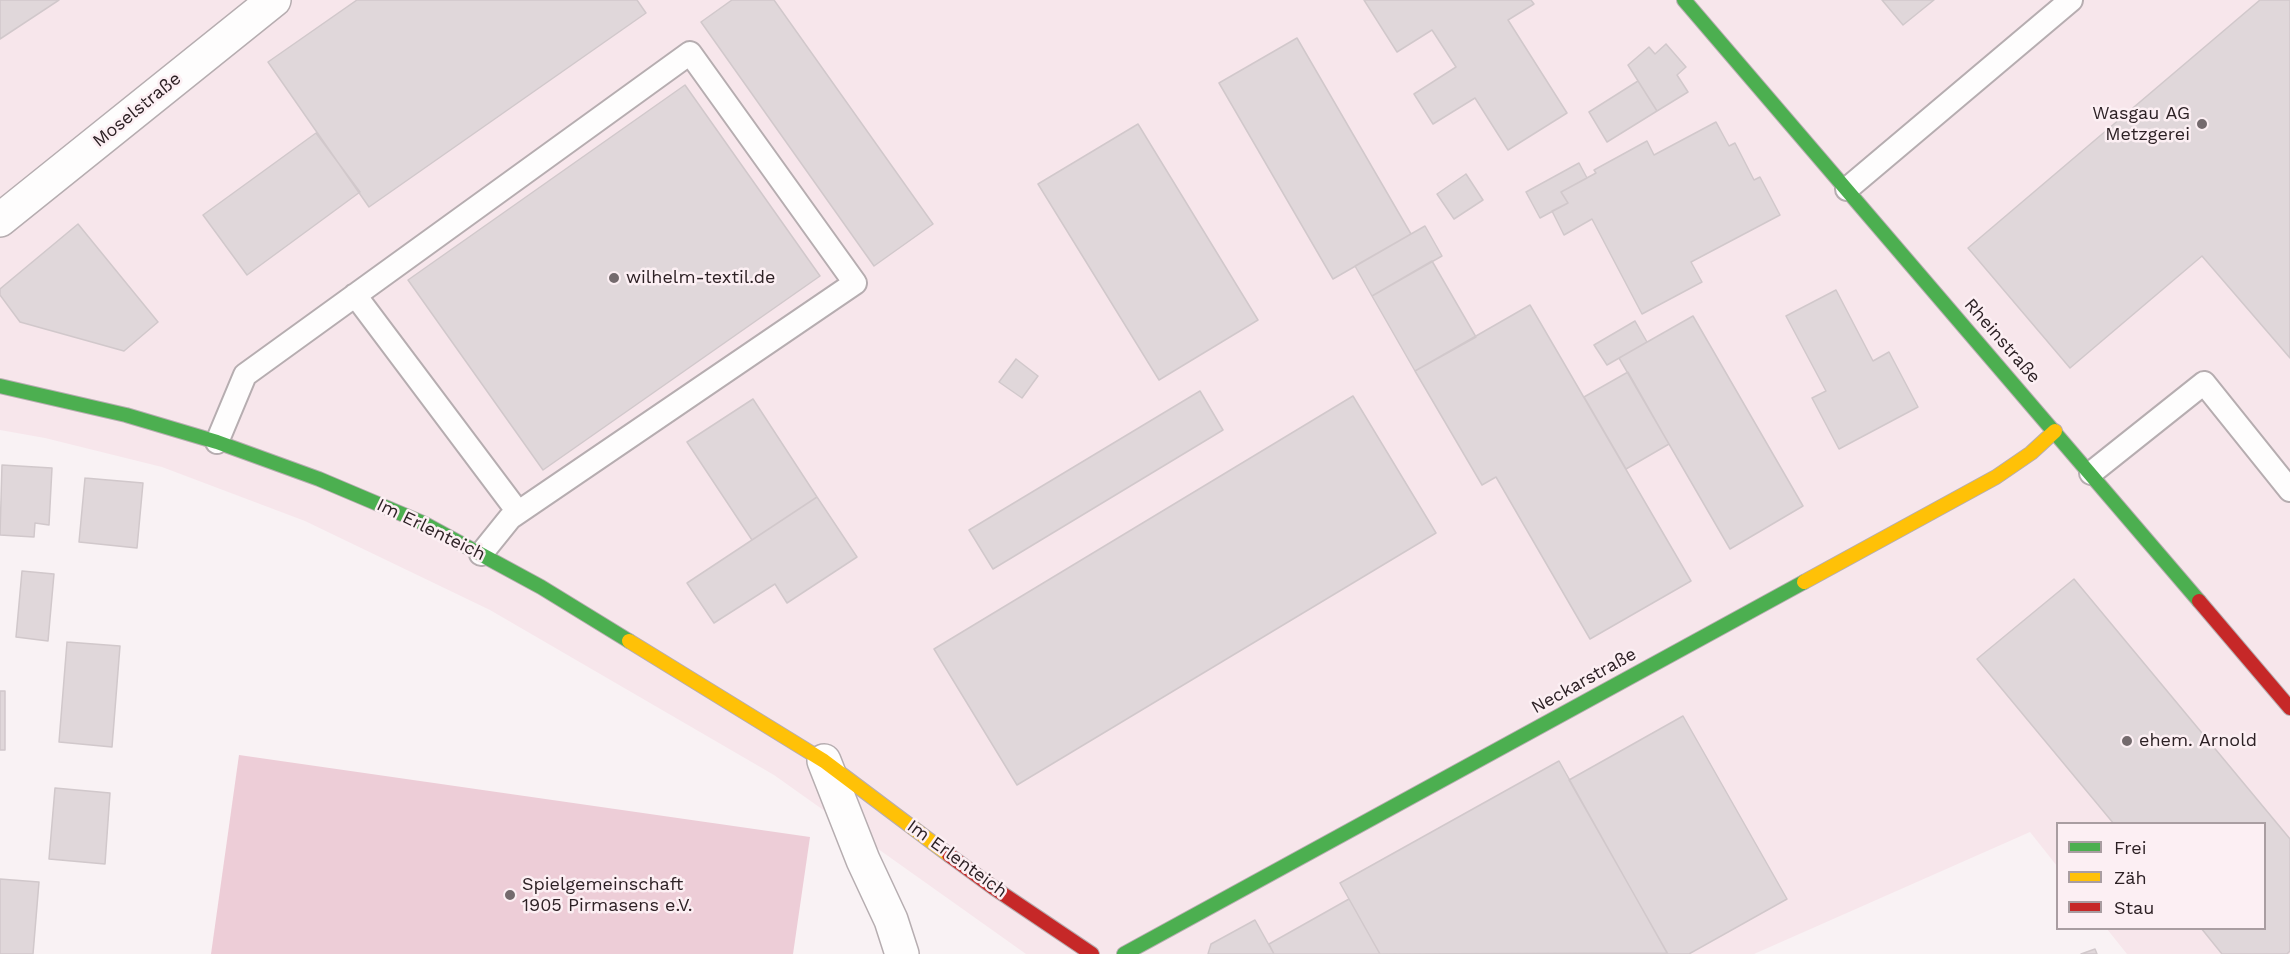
<!DOCTYPE html>
<html>
<head>
<meta charset="utf-8">
<style>
  body { margin:0 }
  #map { position:relative; width:2290px; height:954px; overflow:hidden; background:#f9f2f4; font-family:"Work Sans",sans-serif }
  canvas { display:block }
  .legend { position:absolute; left:2056px; top:822px; width:210px; height:108px; box-sizing:border-box; background:#fceff3; border:2px solid #a99da1; margin:0; padding:8px 10px; list-style:none; font-size:18px; color:#2d2125 }
  .legend li { display:flex; align-items:center; gap:12px; height:30px }
  .legend b { width:30px; border:2px solid #a99da1 }
</style>
</head>
<body>
<div id="map">
<canvas width="2290" height="954"></canvas>
<ul class="legend">
<li><b style="height:8px;background:#4caf50"></b>Frei</li>
<li><b style="height:8px;background:#ffc107"></b>Zäh</li>
<li><b style="height:8px;background:#c62828"></b>Stau</li>
</ul>
</div>
<script>
const ctx = document.querySelector('canvas').getContext('2d');
ctx.lineJoin = 'round';
function fillPath(path, color) { ctx.fillStyle = color; ctx.fill(path, 'evenodd'); }
const toPath = rows => new Path2D(rows.map(r => 'M' + r).join(''));
function trace(path, color, width, dash) { ctx.strokeStyle = color; ctx.lineWidth = width; ctx.lineCap = dash ? 'butt' : 'round'; ctx.setLineDash(dash || []); ctx.stroke(path); }
function write(font, color, halo, rows, align = 'center') {
  ctx.font = font + ' "Work Sans",sans-serif'; ctx.lineWidth = 5; ctx.setLineDash([]); ctx.textBaseline = 'middle'; ctx.strokeStyle = halo; ctx.fillStyle = color; for (const [text, x, y, turn = 0] of rows) {
    ctx.save(); ctx.translate(x, y); ctx.rotate((+turn || 0) * Math.PI / 180); ctx.textAlign = isNaN(turn) ? turn : align; if (halo) ctx.strokeText(text, 0, 0); ctx.fillText(text, 0, 0); ctx.restore();
  }
}
const built = toPath([
  [0,0,2290,0,2290,954,2127,954,2107,929,2264,928,2264,824,2058,824,2057,866,2030,832,1754,954,1026,954,774,775,490,610,305,521,162,467,45,438,0,430]
]);
const green = toPath([
  [239,755,810,837,793,954,211,954]
]);
const building = toPath([
  [0,0,59,0,0,39,0,0],
  [357,0,637,0,646,13,369,207,268,62,357,0],
  [732,0,774,0,933,224,874,266,701,22,732,0],
  [1364,0,1531,0,1534,4,1508,20,1567,113,1508,150,1475,98,1433,124,1414,94,1456,67,1432,30,1397,52,1364,0],
  [1882,0,1934,0,1903,25,1882,0],
  [2260,0,2290,0,2290,358,2202,256,2070,368,1968,248,2260,0],
  [1297,38,1411,234,1333,279,1219,83,1297,38],
  [1666,44,1686,67,1677,75,1688,92,1657,111,1628,65,1649,47,1655,54,1666,44],
  [1638,81,1657,111,1607,142,1589,112,1638,81],
  [685,85,820,276,543,470,408,280,685,85],
  [1716,122,1729,146,1735,143,1754,180,1760,177,1780,215,1691,262,1702,282,1642,314,1592,219,1564,235,1552,211,1568,203,1561,192,1596,173,1594,170,1647,141,1654,155,1716,122],
  [1138,124,1258,320,1159,380,1038,184,1138,124],
  [316,133,360,192,247,275,203,215,316,133],
  [1579,163,1587,178,1561,192,1568,203,1540,218,1526,192,1579,163],
  [1466,174,1483,200,1454,219,1437,194,1466,174],
  [78,224,158,322,124,351,20,322,0,295,0,289,78,224],
  [1425,226,1442,256,1372,296,1355,266,1425,226],
  [1432,261,1476,337,1415,371,1372,296,1432,261],
  [1836,290,1873,361,1889,352,1918,407,1839,449,1812,398,1826,391,1786,316,1836,290],
  [1530,305,1691,581,1590,639,1496,477,1482,485,1415,371,1530,305],
  [1693,316,1803,506,1730,549,1619,358,1693,316],
  [1635,321,1647,342,1607,365,1594,345,1635,321],
  [1016,359,1038,376,1022,398,999,382,1016,359],
  [1628,372,1669,444,1626,469,1584,397,1628,372],
  [1200,391,1223,430,993,569,969,530,1200,391],
  [1353,396,1436,533,1017,785,934,649,1353,396],
  [753,399,817,497,752,540,687,442,753,399],
  [2,465,52,468,49,525,35,523,34,537,0,535,2,465],
  [85,478,143,483,137,548,79,542,85,478],
  [817,497,857,557,787,603,775,584,714,623,687,583,817,497],
  [22,571,54,574,48,641,16,637,22,571],
  [2074,579,2290,839,2290,951,2287,954,2222,954,2201,928,2264,928,2264,824,2114,824,1977,659,2074,579],
  [67,642,120,646,112,747,59,742,67,642],
  [0,691,5,691,5,750,0,750,0,691],
  [1683,716,1787,899,1689,954,1668,954,1569,780,1683,716],
  [1559,761,1667,953,1380,954,1340,883,1559,761],
  [55,788,110,793,105,864,49,859,55,788],
  [0,879,39,882,33,954,0,954,0,879],
  [1349,899,1380,954,1274,954,1269,944,1349,899],
  [1255,920,1274,954,1208,954,1211,944,1255,920],
  [2095,949,2097,954,2081,954,2095,949]
]);
const lane = toPath([
  [1847,189,2071,0],
  [355,295,518,512],
  [217,442,245,375,690,53,855,283,510,518,481,554],
  [2091,473,2204,383,2290,490]
]);
const street = toPath([
  [0,220,274,0],
  [824,761,863,860,891,920,902,954]
]);
const fast = toPath([
  [1684,0,2199,601],
  [0,386,126,415,217,442,319,479,423,523,541,587,629,641],
  [1124,954,1804,582]
]);
const slow = toPath([
  [1804,582,1996,477,2031,453,2055,431],
  [629,641,824,761,949,855]
]);
const jam = toPath([
  [2199,601,2290,708],
  [949,855,994,888,1092,954]
]);
const markers = [
  [2202,124,6,"#746a6d"],
  [614,278,6,"#746a6d"],
  [2127,741,6,"#746a6d"],
  [510,895,6,"#746a6d"]
];
const streetNames = [
  ["Moselstraße",137,110,-39],
  ["Rheinstraße",2002,341,49],
  ["Im Erlenteich",431,530,26],
  ["Neckarstraße",1584,681,-29],
  ["Im Erlenteich",957,859,36]
];
const poiNames = [
  ["Wasgau AG",2190,114,"right"],
  ["Metzgerei",2190,135,"right"],
  ["wilhelm-textil.de",626,278],
  ["ehem. Arnold",2139,741],
  ["Spielgemeinschaft",522,885],
  ["1905 Pirmasens e.V.",522,906]
];
fillPath(built, '#f7e6eb');
fillPath(green, '#edcdd7');
fillPath(building, '#e0d7da');
trace(building, '#d1c8cb', 1.5);
trace(lane, '#b6adb0', 26);
trace(street, '#b6adb0', 36);
trace(fast, '#b6adb0', 16);
trace(slow, '#b6adb0', 16);
trace(jam, '#b6adb0', 16);
trace(lane, '#fefdfd', 22);
trace(street, '#fefdfd', 33);
trace(fast, '#4caf50', 14);
trace(slow, '#ffc107', 14);
trace(jam, '#c62828', 14);
for (const [x, y, r, color] of markers) { const dot = new Path2D(); dot.arc(x, y, r, 0, 2 * Math.PI); ctx.fillStyle = color; ctx.fill(dot); trace(dot, '#fceff3', 2); }
write('18px', '#2d2125', '#fceff3', streetNames);
write('18px', '#2d2125', '#fceff3', poiNames, 'left');
</script>
</body>
</html>
